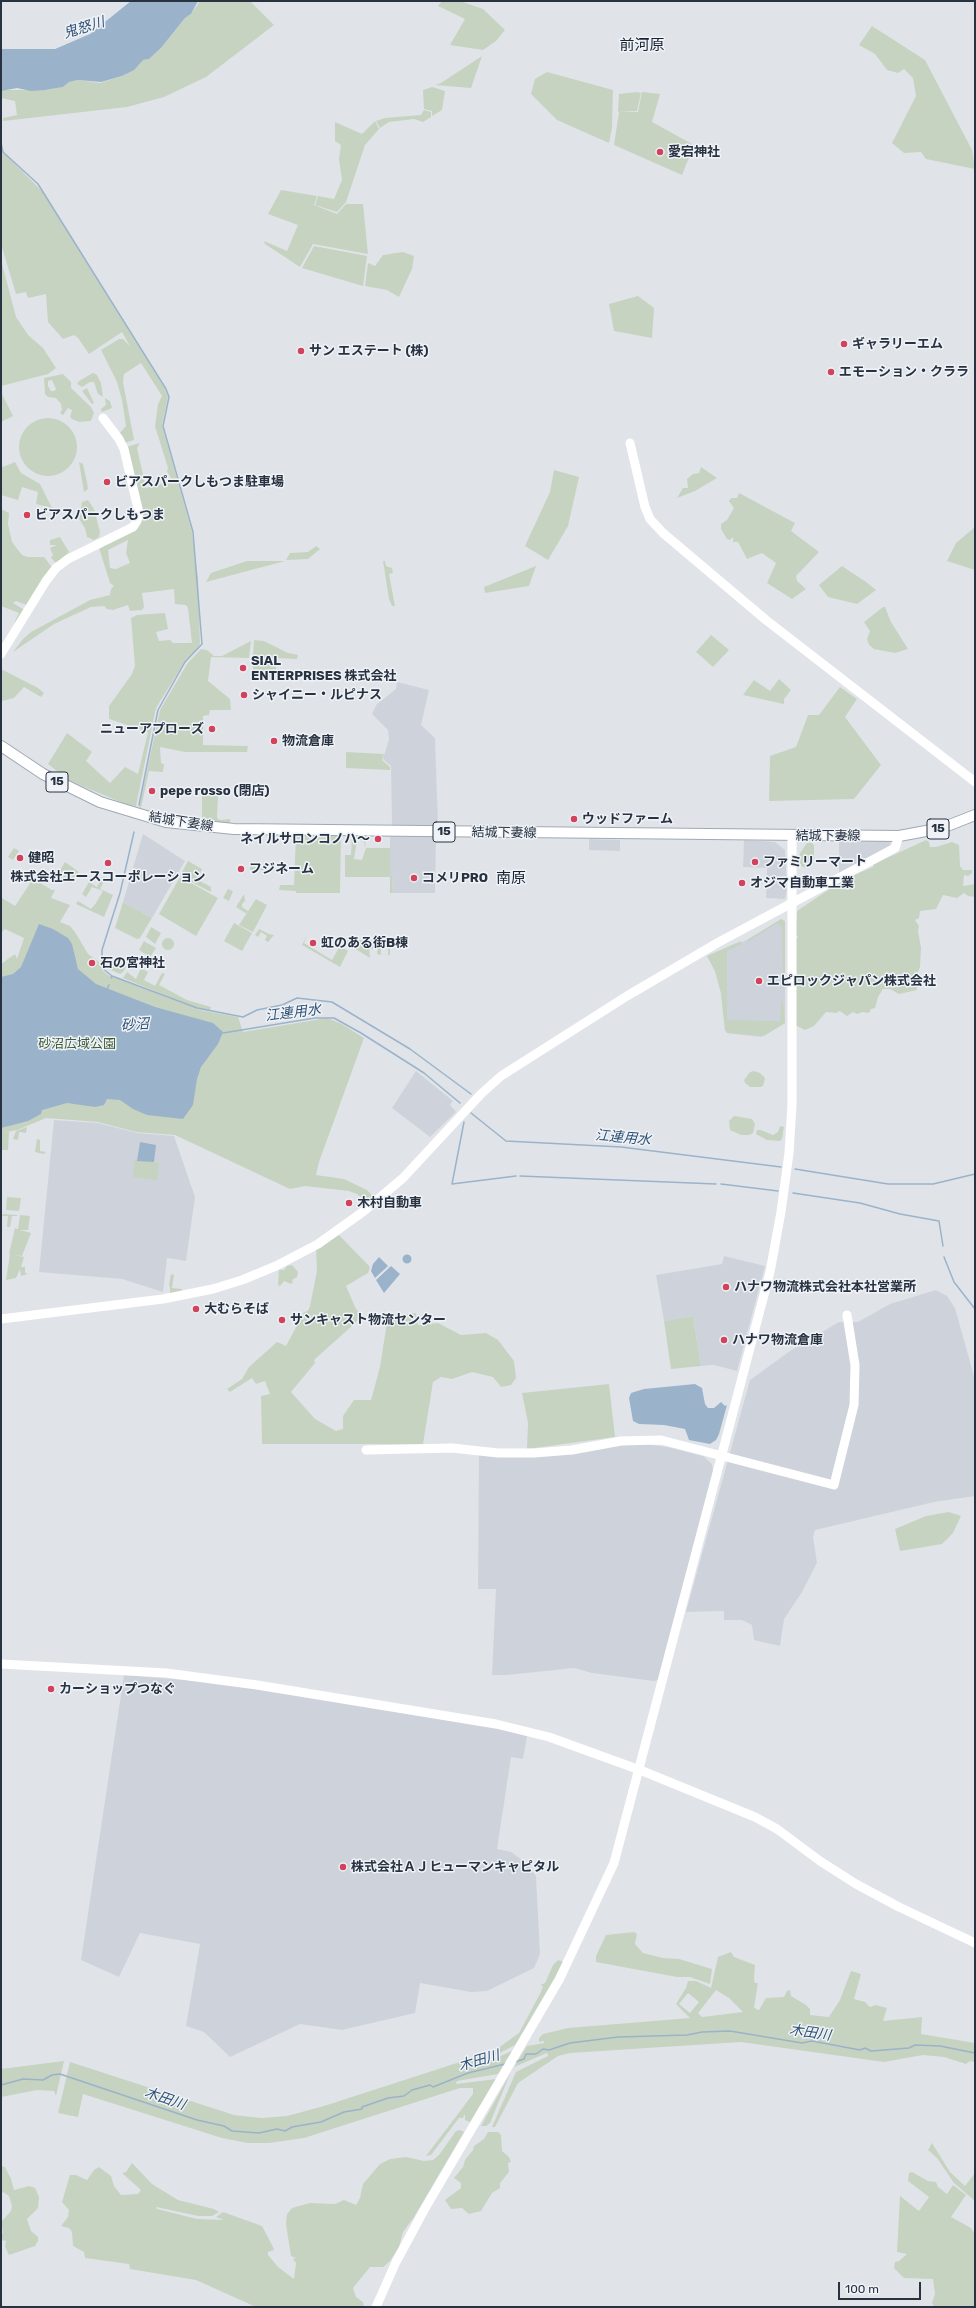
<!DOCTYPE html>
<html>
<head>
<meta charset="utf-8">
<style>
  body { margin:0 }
  #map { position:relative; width:976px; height:2308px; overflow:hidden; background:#e0e4e9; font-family:Rubik,sans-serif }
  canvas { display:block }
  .frame { position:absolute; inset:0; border:2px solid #283241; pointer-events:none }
  .scale { position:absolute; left:838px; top:2282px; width:83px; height:18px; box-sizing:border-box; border:2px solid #283241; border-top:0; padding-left:5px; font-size:12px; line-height:14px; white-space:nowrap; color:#283241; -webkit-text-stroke:3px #eff3f7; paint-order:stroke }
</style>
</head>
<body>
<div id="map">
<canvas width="976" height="2308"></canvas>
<div class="frame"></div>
<div class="scale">100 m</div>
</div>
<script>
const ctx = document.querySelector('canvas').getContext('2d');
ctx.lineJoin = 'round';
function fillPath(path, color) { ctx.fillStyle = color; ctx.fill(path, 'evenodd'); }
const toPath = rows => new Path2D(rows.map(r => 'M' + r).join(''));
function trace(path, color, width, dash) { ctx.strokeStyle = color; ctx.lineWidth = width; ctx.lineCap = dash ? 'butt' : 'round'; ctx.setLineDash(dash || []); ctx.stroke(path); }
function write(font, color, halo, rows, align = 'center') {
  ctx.font = font + ' Rubik,"Noto Sans JP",sans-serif'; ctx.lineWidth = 3; ctx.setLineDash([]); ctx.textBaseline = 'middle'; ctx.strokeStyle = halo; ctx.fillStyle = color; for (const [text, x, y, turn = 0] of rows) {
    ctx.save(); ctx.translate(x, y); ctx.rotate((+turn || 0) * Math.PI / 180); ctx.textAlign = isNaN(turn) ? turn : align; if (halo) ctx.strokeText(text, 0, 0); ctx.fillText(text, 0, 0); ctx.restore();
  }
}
const built = toPath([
  [397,682,429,690,421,725,435,738,438,825,392,825,391,766,383,759,389,739,388,730,372,714,377,704,396,689],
  [143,834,185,861,152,918,123,902],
  [390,836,436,837,435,893,393,893,392,876,390,875],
  [589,839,620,840,620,851,589,850],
  [744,840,775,842,785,850,787,889,785,899,766,898,767,868,743,867],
  [886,841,891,843,888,850,839,873,839,842],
  [777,922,785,926,785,1023,761,1037,727,1033,725,1030,721,993,715,971,707,956,747,940],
  [416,1071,453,1101,450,1105,456,1112,430,1137,392,1108],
  [54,1120,98,1123,137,1133,174,1136,195,1197,186,1261,167,1258,163,1292,122,1279,39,1272],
  [724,1256,765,1266,737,1371,714,1365,701,1366,693,1316,664,1321,656,1275,722,1264],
  [936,1290,947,1296,955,1308,975,1380,975,1496,934,1502,815,1530,813,1537,817,1563,802,1592,784,1619,780,1646,754,1640,752,1625,742,1620,724,1620,724,1611,686,1612,750,1380,790,1351,839,1322,858,1322,890,1304],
  [637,1443,667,1447,703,1456,712,1464,714,1477,658,1680,654,1681,592,1673,574,1668,507,1675,492,1675,496,1589,478,1589,479,1455],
  [124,1675,209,1682,290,1694,511,1731,527,1736,523,1759,511,1757,497,1849,511,1852,525,1862,536,1876,540,1954,534,1968,487,1991,471,1992,420,1983,415,2013,342,2030,300,2024,230,2057,204,2032,186,2026,200,1944,140,1933,119,1977,81,1960]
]);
const green = toPath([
  [200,1,250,1,274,25,206,77,164,97,127,107,3,121,3,118,17,115,15,101,1,98,1,90,45,90,63,87,69,82,78,80,100,83,122,76,134,69,142,60,149,59,161,48,185,18,191,14],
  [442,1,460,1,483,9,505,30,496,41,483,50,450,45,465,19,438,6],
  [872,26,925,60,972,150,975,169,926,159,921,152,904,153,892,143,916,96,913,78,904,69,898,73,887,70,875,54,859,45],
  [482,56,471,88,435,85,441,83],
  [547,72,613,90,612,128,609,143,557,120,531,94,535,79],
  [432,87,445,91,442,110,432,116,432,111,424,109,423,90],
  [637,92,641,93,637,111,618,112,619,94],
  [642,92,660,94,652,122,694,145,682,175,614,145,619,112,638,112],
  [424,110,431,112,431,117,423,122,414,119,389,122,380,128,376,121,385,118,421,115],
  [375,121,379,129,365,145,346,202,337,212,315,205,318,196,334,199,342,180,339,159,341,145,335,141,335,122,362,134],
  [1,150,42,191,165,389,168,397,162,425,192,532,198,578,200,643,199,647,186,660,156,708,136,806,128,805,82,786,67,779,48,764,67,733,92,752,86,761,110,783,125,767,138,774,148,732,109,719,109,706,132,674,135,666,131,618,137,615,165,613,168,629,156,632,159,641,170,640,173,643,192,643,188,608,186,605,175,604,174,589,142,593,144,607,142,610,130,611,128,605,113,610,107,609,104,606,91,607,54,624,13,652,23,639,31,632,90,600,110,595,111,589,114,586,110,583,99,548,138,526,126,447,140,443,137,448,146,488,170,482,171,478,167,471,168,468,155,426,158,404,162,396,141,363,124,374,123,382,134,440,125,443,119,434,126,426,122,400,117,382,101,350,119,339,123,339,130,346,122,332,89,354,78,338,74,335,63,339,48,322,46,294,28,298,26,292,16,294,1,244],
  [128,540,126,553,130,563,116,569,110,568,108,550],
  [281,190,317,196,314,205,337,214,346,204,363,204,368,254,313,244,300,267,265,244,264,241,287,251,298,225,268,214],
  [314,246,367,256,363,286,302,268],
  [403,252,414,256,412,269,399,297,387,290,365,286,368,263,375,266,383,255],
  [1,260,16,317,28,335,43,348,56,368,48,374,1,386],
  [638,296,654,308,652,338,614,331,609,304],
  [93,373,97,375,101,383,103,397,98,394,94,382,90,382,82,387,77,384,79,381],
  [63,374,71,382,71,388,91,407,94,413,91,421,79,422,72,419,70,417,72,410,68,408,63,415,60,413,62,410,61,404,56,398,48,397,45,394,44,378],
  [52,380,56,389,54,391,51,391,48,386,48,381],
  [87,388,94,403,92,404,82,391],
  [1,392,13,416,1,422],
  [105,398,110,401,112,408,102,412,101,409,106,405],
  '19 447a29 29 0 1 1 58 0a29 29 0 1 1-58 0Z',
  [15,462,21,473,40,484,52,508,36,504,38,492,22,487,18,500,1,495,1,464,3,467],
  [79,462,83,464,87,482,88,489,84,492],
  [701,467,717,478,695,491,677,498,683,488,688,488,687,479,693,474,699,473],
  [554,470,579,477,568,526,548,560,525,546,550,492],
  [739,493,795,523,791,531,819,552,796,576,797,581,806,589,792,599,767,583,776,563,762,553,747,559,738,542,733,542,733,537,730,540,727,539,721,529,721,524,727,520,734,508,729,501,731,498,737,498],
  [88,500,94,509,100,532,99,537,94,540,87,537,85,528,79,519,82,502],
  [1,509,9,513,8,524,12,542,22,555,28,557,44,557,52,567,27,605,16,601,13,603,23,609,24,612,16,624,15,621,19,613,1,606],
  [975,527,975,570,947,561,956,543],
  [60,537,69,552,57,564,51,558,53,555,50,548,57,545,50,545,50,540],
  [316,546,320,549,308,559,286,560,290,553,308,552],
  [247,561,285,561,206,582,211,573],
  [383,561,385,561,386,566,392,568,393,573,389,574,395,606,392,606,389,599],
  [536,566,529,586,485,593,484,587],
  [842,566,866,582,876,590,857,604,828,597,819,585],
  [883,607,885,607,891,622,908,649,895,653,874,649,869,645,867,639,870,631,864,622],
  [711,635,729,650,713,667,696,652],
  [254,640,264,641,288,653,298,655,297,659,253,657],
  [251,641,249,658,211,657,208,681,230,699,231,710,210,710,209,715,203,716,203,745,248,746,247,752,185,752,160,747,161,763,164,764,163,772,149,771,141,808,139,807,160,710,187,664,201,649,207,650,214,656,222,656],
  [253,658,276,659,276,675,253,675],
  [1,669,38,688,44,693,41,697,24,687,14,698,2,701],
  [779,679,791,690,784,699,784,704,743,695,754,680,770,691],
  [840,687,857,699,845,717,881,765,854,799,769,801,770,756,796,747,808,715,819,715],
  [346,752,384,754,382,760,390,767,390,770,346,768],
  [202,795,218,795,217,818,220,820,230,819,230,824,202,821],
  [296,835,341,836,340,893,296,893,296,891,279,890,280,885,294,885],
  [352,837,366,837,365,848,364,840,357,840,354,859,362,860,366,848,390,848,390,875,392,876,393,893,390,893,390,877,345,877,345,855,351,855],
  [926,840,929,842,930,847,936,847,952,842,959,845,960,866,963,870,972,870,972,873,968,876,964,875,963,886,975,884,975,897,968,896,964,893,957,898,943,895,936,909,920,911,919,918,915,920,919,926,918,931,921,948,920,967,915,979,917,990,899,994,890,989,883,989,878,997,875,1008,871,1009,869,1013,863,1012,857,1014,853,1012,847,1016,840,1011,836,1013,826,1012,814,1026,805,1030,795,1025,794,982,797,975,795,969,796,940,798,936,795,936,797,911,846,878,853,877,854,875,873,867,874,864],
  [807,843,812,843,814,845,814,859,811,867,806,868,801,866,799,860,800,853],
  [14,848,19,851,13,860,8,857],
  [188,861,202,869,198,880,211,887,211,892,180,876],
  [65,862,79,872,70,883,57,875],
  [250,866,276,870,276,871,250,870],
  [102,877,106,877,100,889,113,895,104,917,76,904,78,901,91,909,96,903,103,891,92,887,86,897,82,894,89,882,97,887],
  [180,877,218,898,196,936,159,914],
  [33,879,52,890,55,890,51,898,70,905,60,922,70,926,75,932,88,954,99,962,103,971,108,975,200,1010,238,1017,243,1032,327,1018,342,1024,364,1038,319,1162,316,1175,344,1179,367,1190,373,1196,366,1201,357,1194,349,1191,305,1186,290,1189,175,1135,136,1132,98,1122,46,1118,17,1130,2,1133,9,1132,8,1150,1,1150,1,964,15,954,17,959,24,938,5,929,1,933,1,900,2,898,15,906],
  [228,889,233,891,229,901,223,898],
  [244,894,245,901,242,904,242,907,248,911,247,914,236,907],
  [256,899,267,905,253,932,239,925],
  [123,902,152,918,140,938,137,939,115,928],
  [781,919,785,921,785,985,783,989,782,927,777,923,748,942,747,940],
  [234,923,252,933,242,951,224,941],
  [151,927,161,933,155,944,146,937],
  [259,929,269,934,274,935,268,942,265,940,267,936,261,932,258,937,255,935],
  [308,934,304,943,332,960,340,946,348,951,340,967,302,945],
  '162 944a6 6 0 1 1 12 0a6 6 0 1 1-12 0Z',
  [345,940,390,940,390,955,388,955,388,943,381,943,381,955,377,954,378,946,374,945,373,949,369,948,370,958,344,942],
  [144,941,156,948,150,957,139,950],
  [741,941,742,944,727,951,727,1020,780,1021,781,1002,783,1002,785,1023,764,1036,727,1033,725,1030,721,993,715,971,707,956],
  [107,957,123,961,122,965,126,967,123,972,120,974,106,968],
  [141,968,148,972,144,980,155,986,162,973,165,974,159,985,187,1000,211,1007,210,1011,194,1007,123,978,127,972,136,979],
  [754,1071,760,1073,765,1078,763,1086,760,1087,750,1087,745,1083,744,1080,750,1072],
  [734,1116,752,1119,755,1124,753,1133,749,1135,741,1135,730,1130,729,1121],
  [780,1126,784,1127,782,1139,780,1141,767,1140,756,1134,757,1130,761,1130,773,1135,778,1132],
  [27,1127,26,1133,19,1132,18,1140,13,1139,16,1131],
  [37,1139,40,1140,40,1151,46,1152,44,1154,35,1152],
  [135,1159,159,1163,157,1180,133,1177],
  [7,1197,21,1198,19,1211,6,1210],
  [3,1214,17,1215,17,1216,12,1216,10,1227,7,1227,8,1216,2,1216],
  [20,1215,30,1216,28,1230,20,1230,31,1233,22,1256,9,1254,15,1228,18,1229],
  [339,1235,370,1267,368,1273,346,1286,355,1307,362,1317,314,1360,315,1363,291,1392,315,1419,336,1431,343,1429,343,1416,354,1400,371,1400,380,1367,388,1316,416,1313,418,1325,438,1323,461,1335,486,1333,498,1340,514,1361,516,1378,511,1385,501,1387,493,1377,472,1372,452,1379,441,1377,433,1382,423,1444,262,1444,261,1396,270,1394,265,1381,256,1384,252,1378,230,1392,227,1389,242,1379,249,1367,277,1342,286,1346,304,1312,308,1311,310,1306,317,1271,316,1249],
  [10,1254,24,1257,21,1267,25,1267,25,1273,28,1274,21,1276,20,1269,16,1278,6,1280],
  [292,1265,298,1272,297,1277,292,1280,293,1282,291,1284,284,1281,280,1286,278,1285,279,1270,284,1270,287,1266],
  [171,1274,174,1275,172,1288,182,1289,181,1293,170,1295,170,1287,169,1285],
  [693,1316,701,1366,671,1369,664,1321],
  [609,1384,615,1437,527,1449,528,1423,522,1393],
  [949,1512,961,1516,953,1533,942,1544,900,1551,895,1529,926,1516],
  [634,1932,637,1934,635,1944,643,1953,663,1958,679,1959,712,1969,710,1984,690,1977,677,1977,596,1962,596,1956,606,1935],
  [731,1952,734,1957,755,1965,754,1980,755,1983,758,1983,754,2007,756,2009,759,2010,766,1998,784,1997,787,1991,790,1990,791,1996,806,2005,810,2009,810,2015,829,2017,840,2000,851,1971,861,1974,854,1999,865,2002,870,2007,876,2005,887,2008,883,2021,922,2017,921,2034,975,2043,975,2062,970,2061,966,2064,944,2057,923,2055,884,2062,741,2042,570,2053,558,2056,518,2083,495,2127,492,2127,516,2072,548,2056,547,2053,514,2067,527,2046,544,2043,544,2041,539,2042,539,2038,543,2034,568,2028,690,2018,676,2004,686,1988,688,1981,696,1981,711,1988,718,1957],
  [716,1990,729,1998,743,2012,702,2017,698,2013],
  [688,1993,699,2002,690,2013,679,2004],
  [558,1960,564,1962,515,2045,490,2058,491,2060,512,2051,498,2074,457,2081,456,2084,496,2079,470,2122,465,2120,465,2114,463,2118,459,2118,431,2155,426,2156,473,2094,473,2088,460,2088,304,2138,269,2143,247,2143,222,2138,83,2094,78,2117,58,2113,70,2062,234,2115,261,2118,287,2116,324,2106,494,2051,519,2033,541,1992,543,1986,540,1985,545,1983,553,1965],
  [64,2061,56,2096,54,2091,37,2090,1,2097,1,2069],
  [510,2074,490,2123,486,2126,481,2126],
  [460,2130,464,2132,414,2217,403,2232,399,2247,390,2261,383,2267,370,2267,353,2288,356,2297,363,2302,364,2307,256,2307,196,2280,130,2269,129,2264,85,2258,84,2252,73,2246,72,2232,69,2228,61,2226,68,2217,69,2210,62,2202,70,2175,76,2175,87,2180,94,2170,99,2167,111,2176,114,2186,121,2195,138,2194,141,2190,122,2173,126,2172,132,2163,152,2184,178,2200,214,2209,219,2212,212,2216,198,2216,156,2207,157,2209,197,2219,224,2220,216,2217,223,2212,262,2226,273,2247,274,2250,268,2252,268,2255,278,2267,294,2279,296,2263,293,2259,296,2258,291,2256,286,2224,287,2214,292,2208,310,2203,335,2204,344,2200,356,2205,360,2198,363,2184,380,2164,390,2159,406,2157,424,2161,433,2160,439,2155,456,2131],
  [488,2132,498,2132,501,2135,502,2151,509,2157,511,2162,508,2163,509,2172,500,2183,500,2188,492,2193,481,2211,469,2214,462,2208,451,2209,445,2200,461,2188,461,2183,454,2178,463,2167,465,2160,473,2150,474,2146,484,2139],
  [932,2143,950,2172,965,2186,975,2173,975,2201,954,2183,937,2158,928,2150],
  [1,2166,5,2167,11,2179,14,2190,29,2186,35,2188,39,2197,38,2208,27,2219,31,2231,38,2237,38,2241,35,2246,9,2255,5,2247,6,2241,1,2240,1,2234,3,2233,1,2222,11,2211,12,2206,9,2196,3,2192,1,2194],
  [912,2172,928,2181,936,2182,938,2187,947,2194,953,2185,966,2195,951,2217,971,2228,975,2234,975,2307,934,2307,932,2303,935,2294,933,2279,904,2278,894,2268,895,2262,899,2261,907,2254,897,2252,900,2196,919,2211,929,2197,908,2181,909,2173]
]);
const water = toPath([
  [131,1,198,1,191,14,185,18,161,48,149,59,143,60,134,70,122,76,101,82,78,80,69,82,63,87,45,90,31,91,17,88,1,91,1,49,55,49,90,34],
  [39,924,53,929,68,938,72,944,78,969,96,984,155,1007,213,1023,223,1032,218,1044,201,1067,197,1079,193,1105,183,1119,147,1115,133,1109,120,1100,107,1099,104,1105,95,1107,67,1103,42,1110,41,1114,28,1121,1,1128,1,977,13,974,21,967],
  [140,1142,156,1145,154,1162,137,1161],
  '402.5 1259a4.5 4.5 0 1 1 9 0a4.5 4.5 0 1 1-9 0Z',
  [379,1257,388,1266,375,1278,371,1271,373,1264],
  [391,1266,400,1274,384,1293,376,1280],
  [695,1384,702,1388,705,1404,708,1408,714,1408,721,1402,725,1406,727,1405,719,1434,716,1440,710,1444,689,1440,685,1429,664,1425,639,1424,633,1421,629,1398,631,1393,644,1389]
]);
const stream = toPath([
  [1,143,3,152,38,184,166,389,169,397,163,426,193,532,202,644,185,662,158,710,139,805],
  [112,976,197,1008,243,1017,257,1010,282,1005,297,998,332,1002,410,1049,471,1094],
  [111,978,112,976,102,968,102,950,120,893,134,832],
  [107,989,109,985],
  [223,1033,315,1018,334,1018,361,1033,424,1073,460,1103],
  [471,1113,506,1141,621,1147,781,1167],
  [464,1122,452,1184,516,1176],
  [795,1169,888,1184,933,1184,975,1174],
  [520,1176,716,1184],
  [721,1184,778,1191],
  [793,1193,860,1203,900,1214,939,1221,943,1246],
  [944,1257,954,1282,975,1309],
  [515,2062,524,2059,526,2054,536,2054,543,2049,549,2050,570,2043,618,2037,687,2035,702,2032,730,2031,802,2043,812,2041,860,2050,865,2048,871,2051,909,2048,915,2045,940,2046,975,2053],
  [1,2085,23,2079,43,2080,52,2075,60,2074,197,2120,224,2126,232,2131,259,2133,277,2129,285,2131,292,2127,321,2122,344,2112,362,2109,362,2107,388,2098,404,2096,412,2090,430,2085,433,2087,468,2073,505,2064]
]);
const secondary = toPath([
  [630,443,645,507,650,519,663,533,766,620,975,782],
  [1,654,46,581,56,568,68,559,133,527,137,521,139,513,124,449,119,439,103,418],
  [1,1319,163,1299,213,1289,242,1280,276,1266,318,1244,364,1211,403,1178,481,1094,501,1076,627,996,719,942,895,848,899,836],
  [366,1450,452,1448,498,1453,534,1453,572,1450,621,1441,661,1440,834,1485,854,1405,855,1365,847,1315],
  [1,1664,166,1673,257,1685,496,1724,549,1737,640,1770,755,1817,777,1829,820,1861,856,1884,899,1907,975,1943],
  [376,2307,396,2262,424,2210,559,1980,614,1863,770,1272,781,1212,789,1153,792,1105,792,836]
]);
const primary = toPath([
  [1,746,43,774,100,802,166,822,234,829,899,836,942,828,975,815]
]);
const markers = [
  [660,152,4,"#d1425d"],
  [844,344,4,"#d1425d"],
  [301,351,4,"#d1425d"],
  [831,372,4,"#d1425d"],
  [107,482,4,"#d1425d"],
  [27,515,4,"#d1425d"],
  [243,668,4,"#d1425d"],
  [244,695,4,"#d1425d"],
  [212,729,4,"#d1425d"],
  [274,741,4,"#d1425d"],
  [152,791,4,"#d1425d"],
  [574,819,4,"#d1425d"],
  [378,839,4,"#d1425d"],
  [20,858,4,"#d1425d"],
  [755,862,4,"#d1425d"],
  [108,863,4,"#d1425d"],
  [241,869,4,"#d1425d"],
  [414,878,4,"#d1425d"],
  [742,883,4,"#d1425d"],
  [313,943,4,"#d1425d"],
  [92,963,4,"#d1425d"],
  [759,981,4,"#d1425d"],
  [349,1203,4,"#d1425d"],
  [726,1287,4,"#d1425d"],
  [196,1309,4,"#d1425d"],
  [282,1320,4,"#d1425d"],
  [724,1340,4,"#d1425d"],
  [51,1689,4,"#d1425d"],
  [343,1867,4,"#d1425d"]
];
const shields = [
  [57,782,22],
  [938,829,22],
  [444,832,22]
];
const shieldNames = [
  ["15",57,782],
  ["15",938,829],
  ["15",444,832]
];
const poiNames = [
  ["愛宕神社",668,152],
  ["ギャラリーエム",852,344],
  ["サン エステート (株)",309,351],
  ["エモーション・クララ",839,372],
  ["ビアスパークしもつま駐車場",115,482],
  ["ビアスパークしもつま",35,515],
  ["SIAL",251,661],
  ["ENTERPRISES 株式会社",251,676],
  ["シャイニー・ルピナス",252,695],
  ["ニューアプローズ",204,729,"right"],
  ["物流倉庫",282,741],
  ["pepe rosso (閉店)",160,791],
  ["ウッドファーム",582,819],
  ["ネイルサロンコノハ〜",370,839,"right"],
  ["健昭",28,858],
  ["ファミリーマート",763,862],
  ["フジネーム",249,869],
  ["株式会社エースコーポレーション",108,877,"center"],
  ["コメリPRO",422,878],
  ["オジマ自動車工業",750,883],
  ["虹のある街B棟",321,943],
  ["石の宮神社",100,963],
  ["エピロックジャパン株式会社",767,981],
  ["木村自動車",357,1203],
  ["ハナワ物流株式会社本社営業所",734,1287],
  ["大むらそば",204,1309],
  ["サンキャスト物流センター",290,1320],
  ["ハナワ物流倉庫",732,1340],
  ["カーショップつなぐ",59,1689],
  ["株式会社ＡＪヒューマンキャピタル",351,1867]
];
const streetNames = [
  ["結城下妻線",181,822,9],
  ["結城下妻線",504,833,1],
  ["結城下妻線",828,836]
];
const parkNames = [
  ["砂沼広域公園",77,1044]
];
const waterNames = [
  ["鬼怒川",84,28,-17],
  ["江連用水",293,1013,-7],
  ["砂沼",135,1025,-4],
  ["江連用水",623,1138,5],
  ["木田川",810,2033,8],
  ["木田川",479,2061,-16],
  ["木田川",165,2099,19]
];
const quarterNames = [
  ["前河原",642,46],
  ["南原",511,879]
];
fillPath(built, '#ced3db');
fillPath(green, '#c6d3c1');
fillPath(water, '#9ab3ca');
trace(stream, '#9ab3ca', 1.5);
trace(primary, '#9fa9b5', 12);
trace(secondary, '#fff', 9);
trace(primary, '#fff', 10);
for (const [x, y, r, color] of markers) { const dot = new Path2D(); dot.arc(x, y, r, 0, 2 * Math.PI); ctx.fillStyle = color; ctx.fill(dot); trace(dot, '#eff3f7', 1.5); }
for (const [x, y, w] of shields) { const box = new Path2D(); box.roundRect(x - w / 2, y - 10, w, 20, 3); ctx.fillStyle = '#eff3f7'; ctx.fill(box); trace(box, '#283241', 1); }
write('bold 12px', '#283241', null, shieldNames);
write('bold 13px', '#283241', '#eff3f7', poiNames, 'left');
write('13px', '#283241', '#eff3f7', streetNames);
write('13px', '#3e5d35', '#eff3f7', parkNames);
write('italic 14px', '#315276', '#eff3f7', waterNames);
write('15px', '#1a2332', '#eff3f7', quarterNames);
</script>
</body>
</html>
